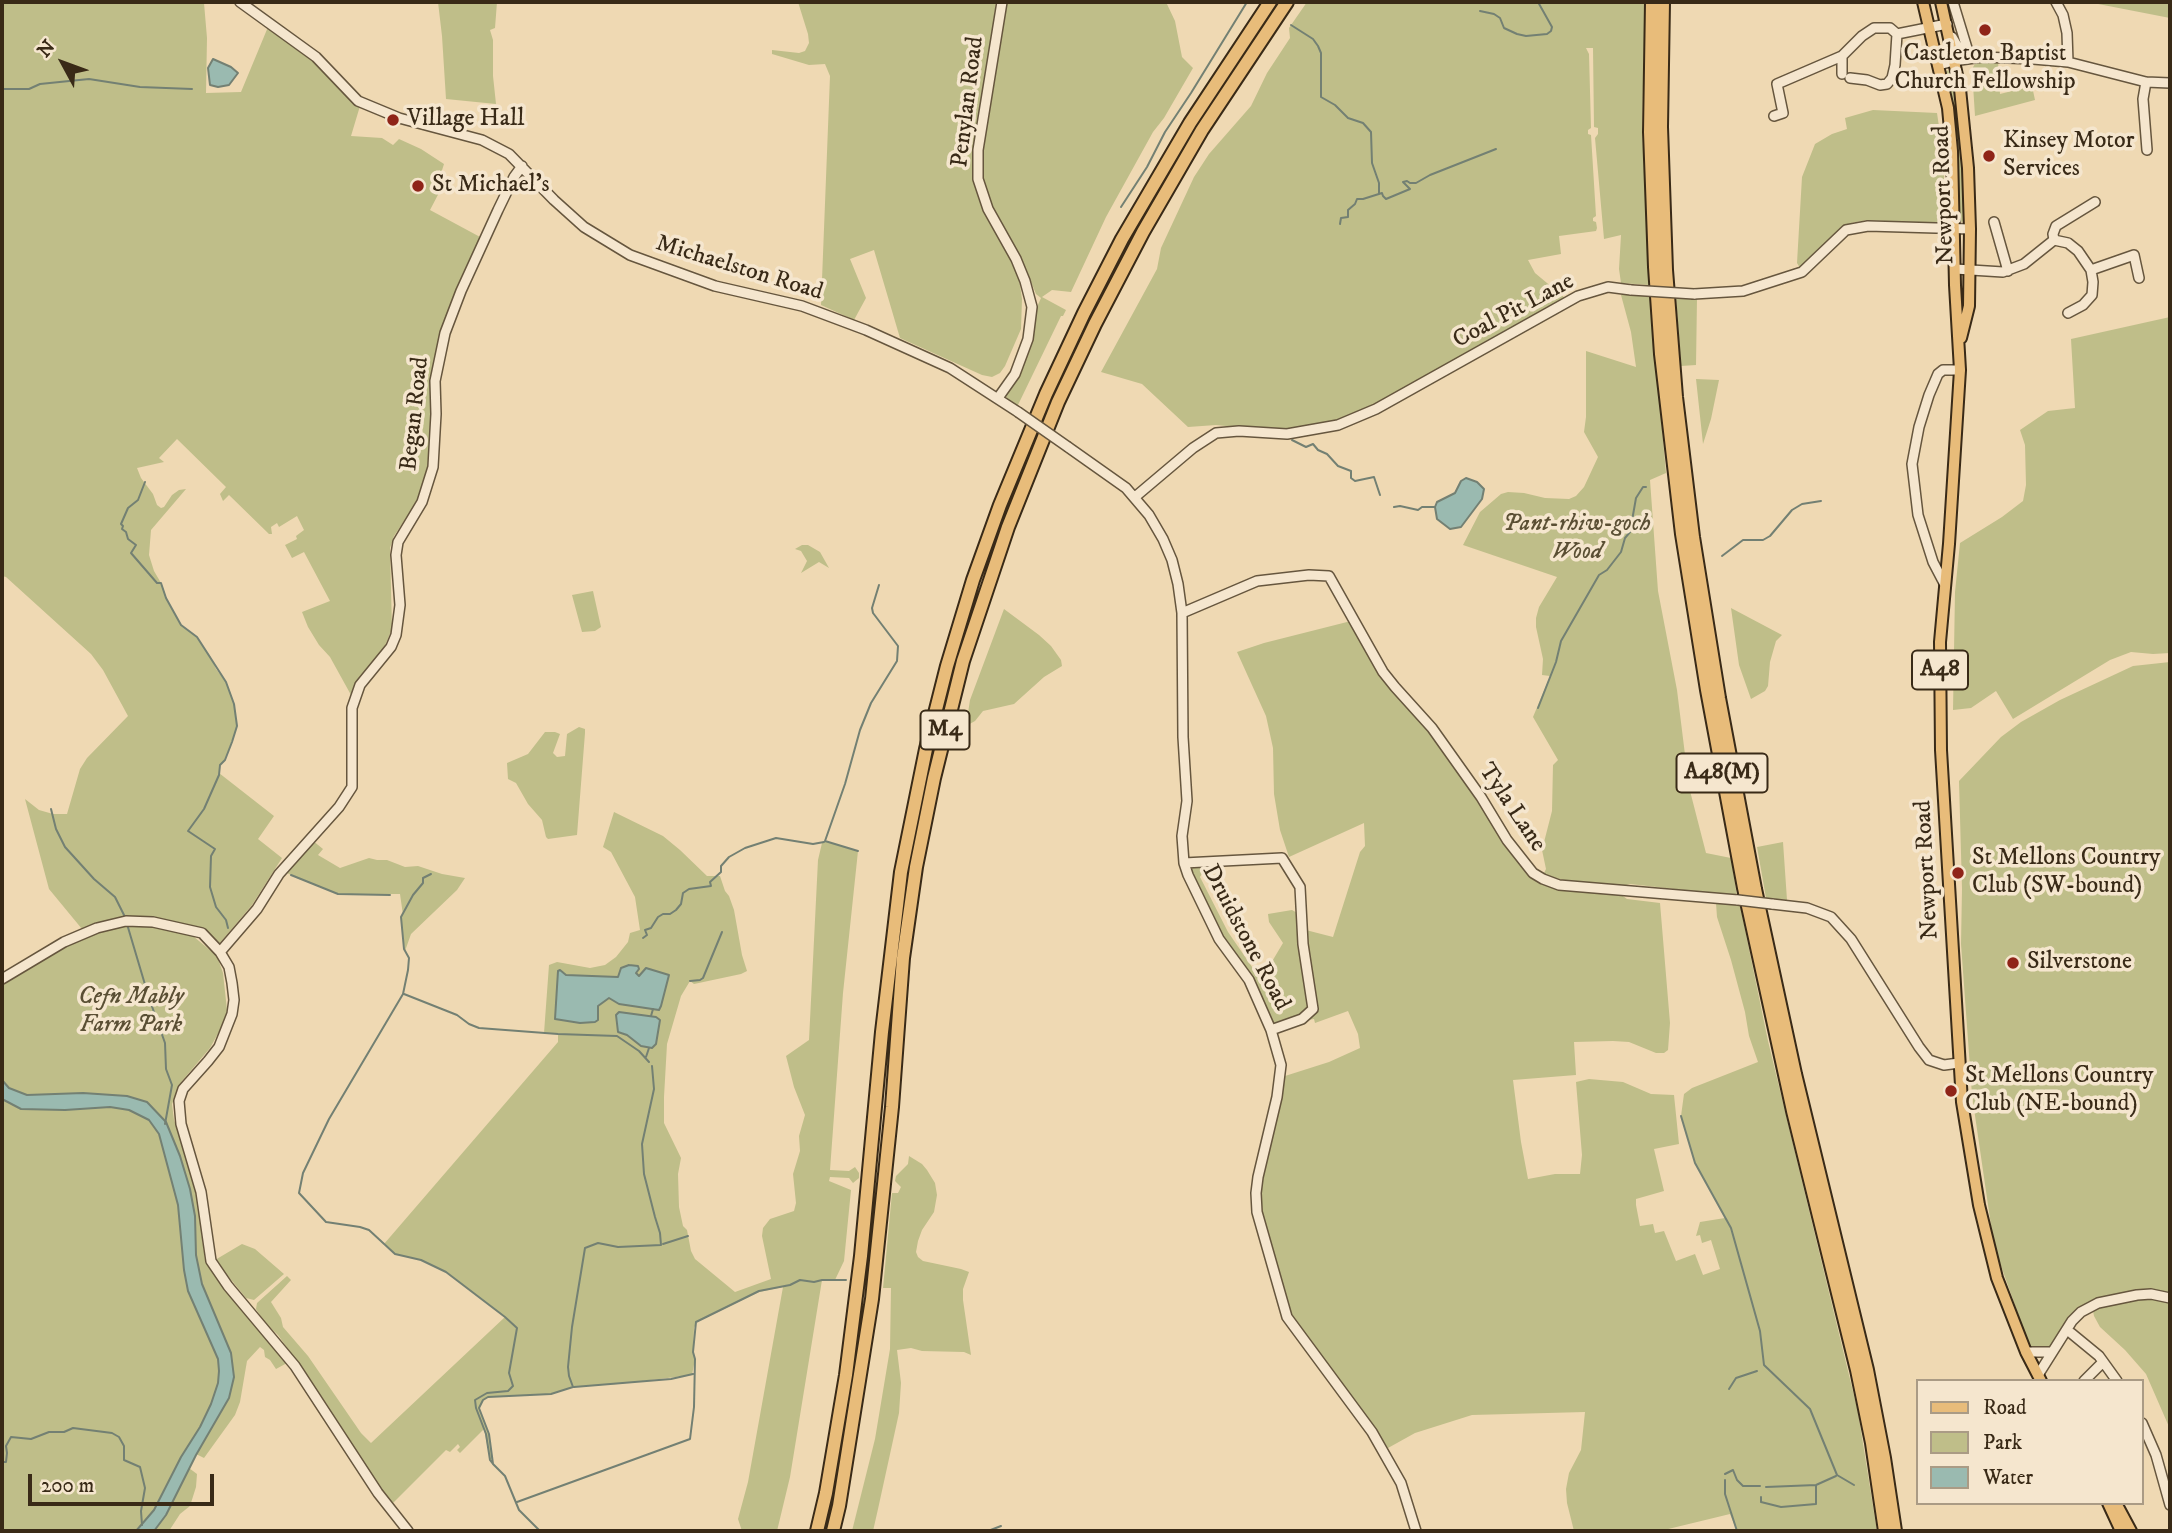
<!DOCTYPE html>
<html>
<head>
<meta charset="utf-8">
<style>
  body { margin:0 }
  #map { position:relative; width:2172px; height:1533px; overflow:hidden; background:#efd9b3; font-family:"IM FELL DW Pica",serif }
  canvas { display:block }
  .frame { position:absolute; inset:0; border:4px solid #392a17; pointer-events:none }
  .legend { position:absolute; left:1916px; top:1379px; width:228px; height:126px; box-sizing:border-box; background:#f5e6ce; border:2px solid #aa9b85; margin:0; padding:9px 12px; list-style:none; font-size:21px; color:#392a17 }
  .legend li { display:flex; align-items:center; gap:14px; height:35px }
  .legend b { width:35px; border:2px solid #aa9b85 }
  .north { position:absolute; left:28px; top:28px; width:70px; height:70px; -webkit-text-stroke:5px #f5e6ce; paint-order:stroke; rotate:311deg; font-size:19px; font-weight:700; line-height:28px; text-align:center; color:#392a17 }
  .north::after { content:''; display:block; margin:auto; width:24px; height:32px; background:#392a17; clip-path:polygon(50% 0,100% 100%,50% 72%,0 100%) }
  .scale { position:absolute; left:28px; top:1474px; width:186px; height:32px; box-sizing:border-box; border:4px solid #392a17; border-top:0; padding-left:9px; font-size:21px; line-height:24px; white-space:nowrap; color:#392a17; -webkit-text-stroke:5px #f5e6ce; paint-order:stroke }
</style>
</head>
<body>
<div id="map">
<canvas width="2172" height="1533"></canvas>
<div class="frame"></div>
<ul class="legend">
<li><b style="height:9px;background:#e8bc7a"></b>Road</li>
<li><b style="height:19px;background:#bfbe89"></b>Park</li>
<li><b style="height:19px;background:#9abab0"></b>Water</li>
</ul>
<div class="north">N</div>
<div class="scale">200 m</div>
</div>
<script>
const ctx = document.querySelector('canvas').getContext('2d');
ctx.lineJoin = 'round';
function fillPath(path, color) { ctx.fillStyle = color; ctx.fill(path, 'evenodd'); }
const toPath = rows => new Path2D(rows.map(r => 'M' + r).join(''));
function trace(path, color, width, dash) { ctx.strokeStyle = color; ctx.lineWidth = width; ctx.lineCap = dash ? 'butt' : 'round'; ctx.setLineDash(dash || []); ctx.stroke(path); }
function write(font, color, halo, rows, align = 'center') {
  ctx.font = font + ' "IM FELL DW Pica",serif'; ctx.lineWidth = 7; ctx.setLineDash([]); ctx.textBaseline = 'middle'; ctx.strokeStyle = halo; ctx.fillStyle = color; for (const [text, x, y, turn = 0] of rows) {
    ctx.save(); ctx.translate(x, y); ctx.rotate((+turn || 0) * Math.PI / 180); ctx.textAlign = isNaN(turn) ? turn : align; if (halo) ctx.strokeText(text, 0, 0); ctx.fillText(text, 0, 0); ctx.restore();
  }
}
const green = toPath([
  [2,2,202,2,204,3,207,38,206,93,241,92,268,27,324,69,344,92,360,106,351,136,382,138,393,145,399,139,421,149,444,164,437,186,441,189,430,210,482,238,440,339,431,382,432,456,420,497,394,536,390,548,392,629,384,648,370,666,360,676,351,695,330,657,319,645,308,627,302,612,330,601,304,552,292,558,285,545,297,539,296,536,304,530,297,516,279,527,277,523,271,527,272,534,269,534,229,495,223,501,220,494,226,487,177,439,159,458,164,462,137,468,141,478,153,494,157,505,161,508,164,507,172,495,179,490,186,489,151,530,149,555,154,571,161,583,166,598,181,625,197,637,210,656,216,669,226,682,234,704,237,726,225,760,220,765,219,773,274,816,258,839,282,858,252,905,219,944,194,926,154,918,122,918,82,929,49,889,25,799,39,810,53,814,67,814,80,769,87,758,128,716,103,670,91,654,6,577,2,576],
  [438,2,497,2,495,28,490,30,493,40,493,76,496,104,446,99,442,36],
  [798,2,996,2,974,163,1014,263,1019,278,1022,299,1021,329,1005,366,1000,373,992,377,982,375,900,338,874,250,850,259,866,298,854,320,821,305,830,76,825,64,809,65,772,54,772,50,799,53,805,51,809,43,808,34],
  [1003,2,1166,2,1175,21,1182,57,1193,68,1164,118,1153,132,1106,217,1071,292,1052,290,1042,297,1066,310,1063,316,1061,316,1017,407,1007,398,1005,394,1032,336,1037,307,1041,298,1036,294,1027,272,998,220,982,183,985,131],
  [1307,2,1645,2,1642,127,1649,285,1621,283,1619,269,1621,235,1604,239,1595,138,1598,134,1598,128,1594,127,1593,48,1586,48,1589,54,1591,128,1588,130,1588,134,1591,135,1596,216,1593,218,1593,221,1596,222,1597,228,1596,231,1559,236,1561,254,1528,260,1535,273,1565,298,1421,381,1371,407,1337,421,1312,427,1275,431,1216,425,1188,427,1142,384,1101,372,1157,269,1161,248,1194,177,1209,154,1251,106,1267,73,1290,38,1289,28],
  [2092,2,2170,2,2170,18,2093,3],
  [1998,61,2000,94,2032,86,2035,100,1975,116,1972,69,1976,62],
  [1948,70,1952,76,1958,119,1964,196,1965,220,1962,222,1959,221,1956,141,1946,72],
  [1873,110,1937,113,1944,161,1944,224,1867,220,1851,223,1840,230,1809,262,1800,268,1797,263,1802,177,1815,144,1832,134,1847,129,1845,118],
  [1637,294,1650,295,1666,473,1650,480,1658,591,1677,690,1689,787,1706,853,1731,858,1737,896,1630,884,1623,886,1576,883,1543,875,1546,869,1542,850,1552,811,1553,765,1558,760,1533,717,1550,676,1542,675,1543,659,1536,627,1536,618,1539,607,1557,577,1463,545,1480,512,1501,494,1508,492,1524,493,1545,498,1569,499,1576,496,1584,487,1598,457,1584,432,1586,417,1586,351,1636,367,1631,332,1621,295],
  [1676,298,1697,299,1696,365,1681,366],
  [2170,317,2170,653,2153,654,2131,652,2110,660,2013,719,1996,691,1971,708,1953,710,1955,592,1960,543,2002,517,2023,501,2026,485,2025,445,2020,430,2048,411,2075,408,2071,339],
  [1696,379,1719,380,1711,419,1703,444],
  [802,545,808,545,820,552,829,568,819,562,801,573,807,561,801,551,795,549],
  [593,591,601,627,595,631,582,632,572,595],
  [1731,608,1782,635,1776,641,1770,662,1768,686,1765,691,1751,699,1739,665],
  [1004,609,1039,635,1051,646,1061,660,1062,666,1044,677,1014,704,983,711,975,721,966,726,970,700],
  [1351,621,1386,683,1426,725,1526,872,1533,878,1620,894,1627,899,1660,903,1670,1023,1668,1050,1664,1053,1656,1053,1629,1042,1613,1041,1574,1042,1576,1075,1513,1080,1521,1142,1528,1179,1555,1174,1580,1174,1582,1155,1576,1082,1589,1079,1623,1082,1651,1094,1674,1095,1679,1144,1654,1149,1664,1191,1636,1199,1636,1205,1640,1226,1653,1224,1655,1233,1664,1231,1676,1261,1695,1254,1703,1275,1720,1269,1711,1240,1702,1243,1700,1235,1696,1236,1700,1222,1725,1218,1695,1163,1681,1116,1684,1094,1692,1088,1758,1062,1749,1036,1745,1012,1731,960,1717,917,1716,903,1740,905,1768,1041,1858,1412,1877,1531,1737,1531,1730,1514,1660,1531,1574,1531,1567,1503,1566,1489,1569,1473,1581,1450,1585,1412,1472,1415,1415,1433,1388,1448,1370,1421,1290,1315,1263,1217,1260,1186,1262,1167,1285,1076,1329,1062,1360,1048,1358,1034,1348,1011,1315,1023,1314,1019,1308,1020,1301,1017,1274,1026,1222,937,1188,867,1207,866,1200,877,1228,932,1261,980,1283,943,1269,922,1268,914,1292,910,1299,914,1298,928,1333,937,1360,852,1365,846,1364,823,1289,857,1280,830,1274,794,1273,748,1266,716,1237,652,1264,643],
  [2170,662,2170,1296,2098,1302,2050,1348,2038,1349,2029,1345,1994,1246,1972,1095,1961,944,1962,889,1959,781,2001,737,2021,722,2060,700,2133,666],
  [579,727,585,729,585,733,577,835,548,839,546,837,542,820,528,804,516,783,508,779,507,763,528,754,545,732,555,732,560,734,553,753,557,757,565,756,567,734],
  [614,812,663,836,680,850,707,876,720,876,725,891,729,896,734,910,742,955,747,971,741,974,694,984,690,981,681,996,667,1044,664,1097,664,1123,681,1158,678,1174,679,1207,683,1226,687,1230,691,1251,695,1259,735,1292,771,1279,762,1236,763,1228,770,1219,794,1211,796,1203,793,1174,800,1151,799,1136,805,1115,794,1087,786,1056,809,1040,818,860,822,843,825,841,858,851,843,993,830,1170,849,1171,855,1167,859,1173,859,1178,853,1183,849,1178,830,1177,829,1181,851,1190,844,1261,835,1280,822,1280,790,1477,777,1531,742,1531,738,1519,748,1482,783,1287,759,1292,697,1322,694,1328,693,1352,695,1359,692,1375,618,1384,573,1387,551,1394,488,1397,483,1400,479,1408,489,1434,493,1464,490,1460,484,1429,460,1453,457,1450,460,1447,458,1444,450,1452,446,1450,392,1504,368,1473,326,1403,278,1335,264,1322,256,1309,257,1303,287,1276,291,1280,271,1302,281,1318,283,1327,308,1356,361,1433,371,1443,505,1317,446,1272,421,1260,395,1254,384,1244,558,1042,558,1034,544,1033,549,965,557,962,590,968,605,965,616,957,628,942,630,933,640,930,635,897,611,852,603,847],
  [312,840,323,849,318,855,340,868,369,858,377,860,387,860,405,867,418,866,442,874,465,878,457,890,411,934,405,951,402,928,401,917,403,915,400,894,338,894,297,878,285,872],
  [1783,842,1787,900,1766,898,1757,847],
  [136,924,187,931,217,956,223,973,227,1010,225,1021,210,1048,182,1081,172,1104,174,1120,187,1156,197,1200,205,1260,223,1287,287,1363,276,1369,270,1360,265,1357,264,1350,260,1347,247,1361,240,1402,235,1415,204,1458,196,1454,229,1398,234,1377,231,1353,202,1284,196,1255,195,1216,190,1189,180,1156,166,1122,147,1102,127,1096,83,1093,27,1095,9,1088,2,1080,2,986,45,956,70,942,105,929],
  [2,1099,21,1109,65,1110,110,1107,129,1110,149,1120,159,1134,178,1205,188,1291,218,1359,219,1371,218,1383,211,1404,200,1427,181,1457,154,1510,136,1531,2,1531],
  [909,1156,922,1164,927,1170,935,1183,937,1195,934,1212,922,1230,918,1241,916,1252,918,1257,923,1261,961,1269,969,1272,963,1289,963,1300,971,1355,964,1352,922,1351,911,1348,897,1350,901,1383,899,1413,878,1509,873,1531,852,1531,875,1439,890,1349,891,1288,883,1288,892,1193,898,1193,901,1187,895,1181,896,1176,908,1164],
  [242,1244,255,1249,284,1274,254,1300,246,1298,215,1260],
  [2139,1296,2170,1300,2170,1429,2146,1374,2125,1350,2100,1327,2094,1316,2093,1311,2096,1307],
  [189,1468,197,1474,196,1487,190,1506,180,1514,169,1531,154,1531,166,1515]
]);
const water = toPath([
  [213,59,231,67,238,73,229,85,218,87,210,85,208,68,213,59],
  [1466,478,1477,482,1484,489,1482,499,1461,527,1450,529,1437,519,1435,507,1437,502,1455,493,1461,481,1466,478],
  [629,965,638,966,639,969,636,973,639,976,646,968,669,975,661,1006,659,1010,619,1004,609,998,598,1006,598,1020,595,1022,580,1023,555,1019,558,971,560,970,566,975,618,977,621,968,629,965],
  [619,1012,656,1017,660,1020,656,1044,652,1048,641,1046,627,1035,618,1032,616,1015,619,1012],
  [2,1080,9,1088,27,1095,83,1093,127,1096,147,1102,166,1122,180,1156,190,1189,195,1216,196,1255,202,1284,231,1353,234,1377,229,1398,196,1455,166,1515,154,1531,136,1531,154,1510,181,1457,200,1427,211,1404,218,1383,219,1371,218,1359,188,1291,184,1270,178,1205,159,1134,149,1120,129,1110,110,1107,65,1110,21,1109,2,1099,2,1080]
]);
const stream = toPath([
  [1480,11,1494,14,1500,18,1504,28,1517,34,1526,36,1547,34,1551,31,1552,27,1538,2],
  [1291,25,1313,39,1318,46,1321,53,1321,97,1335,105,1348,118,1363,123,1371,132,1372,163,1379,183,1379,193],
  [2,89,29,89,40,84,89,79,140,87,192,89],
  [1121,207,1147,167,1165,132,1191,93,1247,2],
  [1340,224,1341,218,1348,217,1348,210,1355,204,1357,199,1363,199,1382,193,1383,196,1386,199,1410,189,1403,182,1407,181,1410,183,1416,183,1430,175,1496,149],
  [1292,440,1306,447,1313,444,1318,450,1327,454,1338,466,1351,471,1351,478,1355,481,1374,477,1380,495],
  [145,482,138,500,128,508,121,524,123,526,122,529,126,532,128,539,136,545,131,553,157,583,161,583,166,598,181,625,197,637,226,682,234,704,237,726,232,742,225,760,220,765,219,775,204,809,188,831,215,849,211,856,210,887,216,907,226,920,228,928],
  [1394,507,1400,506,1418,510,1422,507,1435,507],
  [1722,556,1743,540,1763,540,1770,536,1792,510,1802,504,1821,501],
  [1538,708,1556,662,1561,641,1599,575,1607,570,1621,552,1625,538,1630,532,1636,498,1643,487,1646,487],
  [51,809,56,829,65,847,94,879,115,897,126,919],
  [858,851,825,841,845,784,860,730,871,703,897,661,898,646,873,613,872,608,879,585],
  [431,874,423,878,423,883,413,895,401,917,404,949,409,958,408,970,403,994,329,1119,303,1173,299,1193,326,1222,360,1227,369,1230,395,1254,421,1260,446,1272,505,1317,517,1328,509,1373,513,1386,508,1391,487,1393,475,1400,476,1408,486,1434,490,1460,493,1464],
  [291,875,338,894,390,895],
  [127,924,149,998,165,1043,166,1069,172,1085,165,1124],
  [643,938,647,935,645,930,651,928,658,917,663,914,670,914,676,910,681,904,683,893,689,889,711,886,710,882,721,872,721,866,729,857,745,848,776,838,813,844,824,842],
  [690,981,700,980,703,978,722,932],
  [404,994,457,1015,469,1024,479,1028,558,1034,617,1036,639,1051,649,1062],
  [651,1016,653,1009],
  [646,1057,649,1048],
  [1681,1116,1695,1163,1731,1228,1760,1331,1764,1365,1810,1409,1837,1475,1854,1485],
  [663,1244,688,1236],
  [574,1387,671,1379,693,1374],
  [1729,1389,1736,1378,1757,1371],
  [2,1462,6,1462,7,1453,6,1446,11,1437,31,1439,49,1432,64,1432,73,1428,112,1433,119,1437,124,1446,124,1460,140,1467,145,1488,141,1511,142,1525],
  [1725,1474,1733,1470,1737,1480,1743,1486,1760,1486],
  [1725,1480,1725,1494,1737,1531],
  [1766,1487,1816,1485,1836,1476],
  [1761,1497,1761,1502,1781,1507,1816,1504,1816,1485],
  [517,1502,690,1439,694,1407,695,1359,693,1352,696,1322,759,1291,790,1285,800,1280,814,1282,822,1280,846,1280],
  [540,1531,519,1510,505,1476,493,1464,489,1434,479,1408,483,1400,488,1397,551,1394,573,1387,569,1376,568,1367,572,1327,585,1248,598,1243,618,1247,661,1245,660,1233,655,1217,644,1174,642,1144,654,1089,652,1066],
  [988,1531,1001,1526]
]);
const minor = toPath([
  [240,2,316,57,358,101,399,118,482,140,509,154,554,200,584,227,630,255,715,286,802,306,866,330,950,368,1018,412],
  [1953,2,1970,58],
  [2056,2,2063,15,2067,33,2068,62],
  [1952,37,1962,54,1970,58],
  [1939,65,1953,61,1982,57,2033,59,2068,62,2146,82,2170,83],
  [1842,74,1842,56],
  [1893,74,1913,84],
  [1850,78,1867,80,1880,85,1887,84,1892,78,1895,65,1897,34],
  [2146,82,2143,99,2147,150],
  [1774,116,1783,113,1777,84,1842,56,1862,36,1874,28,1890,28,1897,34,1947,24],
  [1994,222,2008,271],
  [2054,240,2068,243,2078,251,2091,270,2093,282,2092,295,2083,305,2068,313],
  [1955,269,2003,272,2024,264,2054,240,2053,234,2056,226,2095,202],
  [2091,270,2134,255,2139,278],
  [1694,294,1743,291,1802,272,1846,230,1868,226,1970,229],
  [998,398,1015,374,1028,339,1032,307,1025,281,1016,259,988,209,978,179,978,150,1002,2],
  [1068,447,1126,488,1149,515,1163,539,1172,560,1178,584,1182,613,1183,737,1187,801,1182,836,1184,863,1188,875,1219,939,1249,980,1271,1030,1281,1065,1277,1097,1258,1177,1256,1193,1257,1212,1287,1317,1372,1432,1401,1483,1416,1531],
  [1135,497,1193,448,1216,433,1239,431,1287,434,1338,425,1376,409,1578,296,1608,287,1631,290],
  [1944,583,1933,562,1918,515,1912,464,1919,427,1929,395,1938,374,1943,370,1960,370],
  [1182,613,1257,581,1309,575,1329,576,1383,672,1395,687,1432,728,1481,797,1507,840,1533,873,1543,879,1559,885,1738,900],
  [1184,863,1282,858,1300,887,1303,944,1313,1009,1302,1019,1271,1030],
  [1772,904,1807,908,1831,917,1851,939,1919,1047,1929,1060,1944,1065,1959,1063],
  [220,952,257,909,279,874,339,807,352,787,352,708,360,685,391,647,396,635,400,605,396,555,398,542,422,502,433,467,436,414,435,381,445,333,461,291,498,210,514,177,522,166],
  [2,979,64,942,97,928,126,921,153,922,202,933,220,952,229,967,232,983,234,1000,232,1014,219,1047,208,1061,183,1089,179,1101,181,1124,201,1192,211,1261,228,1286,295,1366,378,1493,408,1531],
  [2071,1333,2099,1356,2117,1381],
  [2026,1352,2051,1352],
  [2038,1375,2072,1321,2081,1312,2098,1303,2137,1295,2151,1294,2170,1298],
  [2084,1381,2103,1362],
  [2142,1423,2156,1455,2170,1505]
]);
const major = toPath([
  [1923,2,1948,108,1952,151,1955,285,1960,370,1949,544,1940,642,1941,750,1962,1102,1979,1205,1997,1278,2026,1352,2041,1381],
  [1941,2,1960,89,1968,168,1970,229,1969,306,1961,338],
  [2108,1503,2121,1531],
  [2116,1503,2131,1531]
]);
const highway = toPath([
  [1652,2,1650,132,1655,267,1661,354,1682,534,1707,690,1744,888,1793,1111,1857,1370,1872,1443,1885,1531],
  [1663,2,1661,127,1666,270,1676,397,1693,537,1719,698,1755,889,1795,1074,1867,1370,1884,1458,1895,1531],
  [817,1531,826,1493,846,1375,861,1256,882,1032,901,872,926,749,947,666,973,580,1000,505,1046,394,1084,313,1122,239,1190,123,1270,2],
  [833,1531,839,1506,872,1299,892,1107,903,958,916,867,934,778,963,661,1008,527,1058,402,1095,324,1143,232,1202,130,1287,2]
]);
const minorBridge = toPath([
  [1631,290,1694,294],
  [1018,412,1068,447],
  [1738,900,1772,904]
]);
const markers = [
  [1985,30,7,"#8f2418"],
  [393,120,7,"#8f2418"],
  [1989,156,7,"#8f2418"],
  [418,186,7,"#8f2418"],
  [1958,873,7,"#8f2418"],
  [2013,963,7,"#8f2418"],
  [1951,1091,7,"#8f2418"]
];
const shields = [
  [1940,670,56],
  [945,730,49],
  [1722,773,91]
];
const shieldNames = [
  ["A48",1940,670],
  ["M4",945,730],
  ["A48(M)",1722,773]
];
const poiNames = [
  ["Castleton Baptist",1985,55,"center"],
  ["Church Fellowship",1985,83,"center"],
  ["Village Hall",407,120],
  ["Kinsey Motor",2003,142],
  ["Services",2003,170],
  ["St Michael's",432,186],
  ["St Mellons Country",1972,859],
  ["Club (SW-bound)",1972,887],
  ["Silverstone",2027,963],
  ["St Mellons Country",1965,1077],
  ["Club (NE-bound)",1965,1105]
];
const streetNames = [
  ["Penylan Road",969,102,-83],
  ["Newport Road",1945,195,-92],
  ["Michaelston Road",739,269,17],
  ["Coal Pit Lane",1514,312,-28],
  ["Began Road",416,414,-84],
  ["Tyla Lane",1511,808,56],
  ["Newport Road",1928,870,-93],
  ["Druidstone Road",1245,938,62]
];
const parkNames = [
  ["Pant-rhiw-goch",1577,525],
  ["Wood",1577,553],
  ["Cefn Mably",131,998],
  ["Farm Park",131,1026]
];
fillPath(green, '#bfbe89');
fillPath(water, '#9abab0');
trace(water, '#738073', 2);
trace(stream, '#738073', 2);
trace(minor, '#66563e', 12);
trace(major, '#392a17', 14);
trace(highway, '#392a17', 16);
trace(minor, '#f5e6ce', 9);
trace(major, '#e8bc7a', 10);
trace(highway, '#e8bc7a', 12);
trace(minorBridge, '#66563e', 12, []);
trace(minorBridge, '#f5e6ce', 9);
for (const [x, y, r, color] of markers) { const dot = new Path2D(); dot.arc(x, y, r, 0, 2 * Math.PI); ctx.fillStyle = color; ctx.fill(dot); trace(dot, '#f5e6ce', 2.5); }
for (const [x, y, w] of shields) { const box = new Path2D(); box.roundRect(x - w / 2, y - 19.5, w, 39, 5); ctx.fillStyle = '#f5e6ce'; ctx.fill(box); trace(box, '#392a17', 2); }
write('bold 23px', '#392a17', null, shieldNames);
write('24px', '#392a17', '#f5e6ce', poiNames, 'left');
write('24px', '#392a17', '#f5e6ce', streetNames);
write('italic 24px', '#5a4f34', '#f5e6ce', parkNames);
</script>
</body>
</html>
